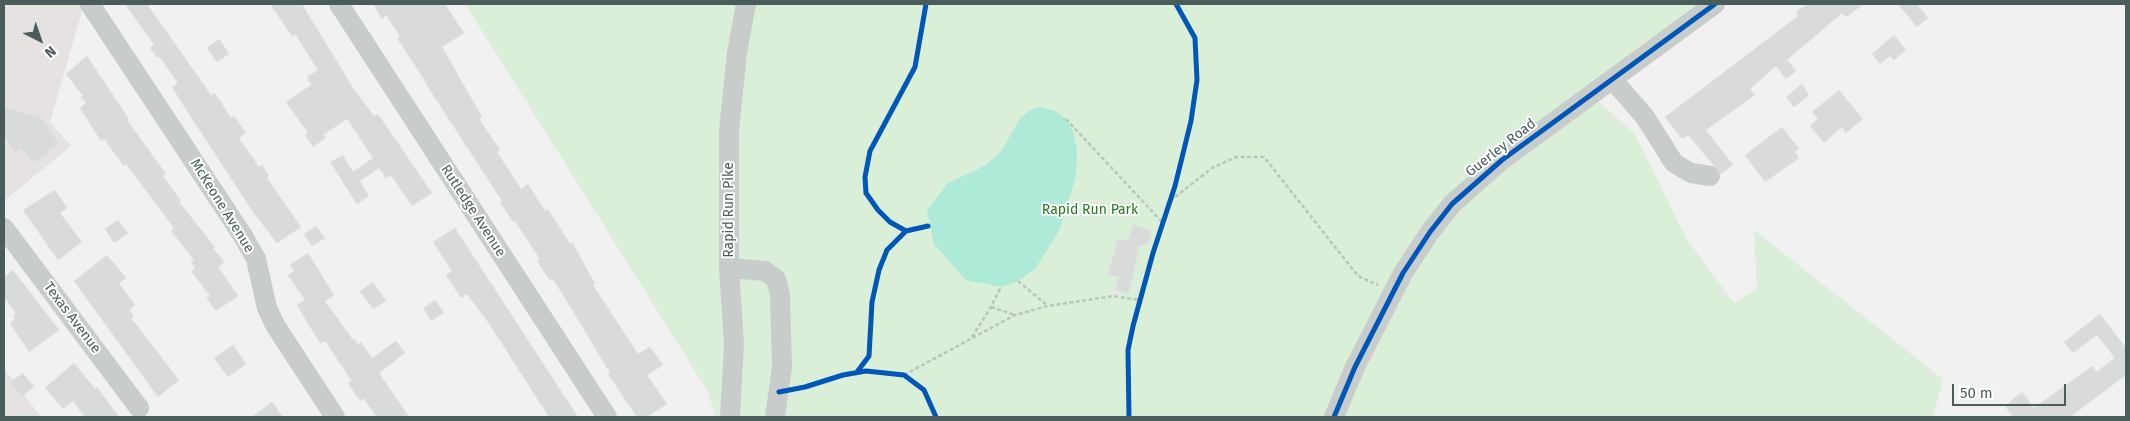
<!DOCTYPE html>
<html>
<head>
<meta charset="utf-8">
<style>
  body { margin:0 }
  #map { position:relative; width:2130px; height:421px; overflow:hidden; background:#f1f1f1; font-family:"Fira Sans",sans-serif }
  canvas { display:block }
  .frame { position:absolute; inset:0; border:5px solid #495d5c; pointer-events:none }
  .north { position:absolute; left:15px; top:15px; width:50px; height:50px; -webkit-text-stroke:4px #fff; paint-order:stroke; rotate:139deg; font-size:14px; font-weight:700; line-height:20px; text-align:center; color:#495d5c }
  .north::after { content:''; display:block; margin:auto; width:18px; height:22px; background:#495d5c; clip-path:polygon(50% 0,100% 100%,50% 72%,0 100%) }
  .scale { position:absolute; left:1952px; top:384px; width:114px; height:22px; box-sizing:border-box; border:2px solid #495d5c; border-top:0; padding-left:6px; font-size:15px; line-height:18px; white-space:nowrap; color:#495d5c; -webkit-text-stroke:4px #fff; paint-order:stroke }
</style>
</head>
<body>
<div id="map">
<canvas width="2130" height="421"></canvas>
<div class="frame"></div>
<div class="north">N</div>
<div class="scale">50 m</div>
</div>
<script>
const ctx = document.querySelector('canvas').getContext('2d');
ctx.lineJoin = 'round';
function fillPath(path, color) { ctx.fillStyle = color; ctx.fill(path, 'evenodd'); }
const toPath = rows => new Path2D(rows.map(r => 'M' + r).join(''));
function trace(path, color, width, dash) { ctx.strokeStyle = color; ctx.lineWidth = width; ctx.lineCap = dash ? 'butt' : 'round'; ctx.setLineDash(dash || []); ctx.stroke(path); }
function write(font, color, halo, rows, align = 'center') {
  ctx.font = font + ' "Fira Sans",sans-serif'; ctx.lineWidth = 4; ctx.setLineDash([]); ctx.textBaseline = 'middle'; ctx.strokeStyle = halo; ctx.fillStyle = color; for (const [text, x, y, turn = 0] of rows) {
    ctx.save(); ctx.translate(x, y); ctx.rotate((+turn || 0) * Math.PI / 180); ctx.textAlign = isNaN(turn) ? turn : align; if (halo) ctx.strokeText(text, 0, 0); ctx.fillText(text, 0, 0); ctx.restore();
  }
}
const commercial = toPath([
  [4,4,84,4,50,122,71,146,4,201],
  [4,368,41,417,4,417]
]);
const green = toPath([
  [465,4,1715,4,1590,94,1634,133,1686,238,1734,303,1757,289,1754,230,1943,379,1933,417,716,417,707,390]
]);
const water = toPath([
  [1040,107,1055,111,1066,119,1073,131,1077,150,1076,176,1060,229,1035,269,1018,281,1001,287,966,280,934,244,927,210,948,183,984,166,1000,153,1020,119,1030,110]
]);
const building = toPath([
  [125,4,147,4,211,95,215,93,231,118,234,116,246,133,239,138,259,167,262,165,269,176,267,178,301,227,277,243,253,212,187,111,172,87,178,83,159,56,157,58,150,48,154,45,125,4],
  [270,4,302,4,353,88,374,116,378,114,432,193,412,206,391,175,386,178,379,168,360,181,369,196,357,204,330,162,343,155,353,172,373,158,347,119,323,135,326,138,313,147,305,135,308,133,286,102,311,85,307,77,318,70,295,34,292,36,270,4],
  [373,4,445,4,464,33,442,47,482,117,479,119,500,150,497,152,521,189,528,184,545,211,548,209,570,244,572,242,595,284,593,285,638,354,650,347,663,365,647,375,667,404,646,417,637,417,608,374,610,373,576,316,553,279,550,281,537,261,540,259,515,221,513,222,500,202,502,201,426,84,427,84,397,38,400,36,386,15,382,19,373,4],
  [1807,4,1864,4,1846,17,1842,13,1787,60,1796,71,1786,79,1776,66,1750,89,1755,95,1706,130,1733,165,1721,174,1688,135,1682,139,1665,117,1798,16,1796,12,1807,4],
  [1898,4,1917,4,1928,18,1917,27,1898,4],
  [1894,35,1906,50,1894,60,1890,56,1880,64,1872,54,1894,35],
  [219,39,229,54,217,62,207,48,219,39],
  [87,56,129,119,127,120,166,174,163,176,181,201,179,202,215,247,213,248,224,262,218,267,238,296,216,311,206,298,210,296,191,271,195,268,191,262,194,260,171,231,174,228,126,164,124,166,104,139,101,141,80,108,86,103,81,97,83,96,66,74,87,56],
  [1802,84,1809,95,1794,107,1786,97,1802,84],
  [1839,90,1863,119,1846,133,1842,127,1824,143,1810,126,1818,119,1812,112,1839,90],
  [4,107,42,118,59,144,34,163,21,149,16,154,6,138,4,138,4,107],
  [1782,127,1799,149,1795,152,1799,158,1765,182,1745,155,1782,127],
  [55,190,67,208,60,213,82,242,58,260,23,210,55,190],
  [118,220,128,233,114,243,105,229,118,220],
  [1133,224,1152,231,1148,245,1143,244,1142,247,1139,246,1129,294,1115,290,1119,277,1108,275,1118,238,1128,241,1133,224],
  [316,226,325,238,312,246,304,234,316,226],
  [455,228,548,371,578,417,549,417,488,322,467,294,461,298,446,275,452,271,433,242,455,228],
  [308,253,334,295,325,301,353,340,354,339,358,345,361,342,372,358,396,341,405,353,379,373,409,417,377,417,363,398,360,401,348,383,352,381,325,341,321,344,310,327,297,305,305,300,288,275,294,271,290,265,308,253],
  [107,255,126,278,119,283,135,305,129,310,134,316,131,318,179,380,158,397,74,281,107,255],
  [13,270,59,330,29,352,10,323,15,319,13,316,16,314,4,297,4,277,13,270],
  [373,282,386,301,373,309,360,291,373,282],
  [435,300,444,313,431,321,423,308,435,300],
  [2100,314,2126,348,2126,375,2070,417,2013,417,2005,406,2022,392,2034,408,2092,366,2096,372,2115,358,2097,335,2073,353,2064,342,2100,314],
  [233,345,246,364,228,377,214,358,233,345],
  [74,363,95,389,97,387,119,417,85,417,73,401,63,409,45,388,74,363],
  [23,373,34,387,21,397,10,382,23,373],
  [272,402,283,417,252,417,272,402]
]);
const path = toPath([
  [1066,119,1163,223],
  [1170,201,1212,168,1236,157,1264,157,1358,276,1378,285],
  [1018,281,1048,306],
  [991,307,1015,315],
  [972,337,991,307,1001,287],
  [904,375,1015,315,1048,306,1113,296,1140,300]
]);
const minor = toPath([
  [90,4,243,236,256,259,267,308,275,325,335,417],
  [339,4,607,417],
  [1612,79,1645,117,1674,163,1691,173,1710,176],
  [4,228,139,408],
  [729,268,765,271,776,279,780,295,782,367,775,417],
  [730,417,734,344,729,268,729,130,737,53,746,4],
  [1334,417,1355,367,1403,273,1430,232,1452,204,1502,160,1715,4]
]);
const cycleway = toPath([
  [906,231,890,222,878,210,866,193,865,177,870,151,915,67,926,4],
  [857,372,869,356,872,302,879,270,887,250,906,231,928,226],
  [779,392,805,387,843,375,866,371,904,375,924,390,936,417],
  [1129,417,1128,350,1133,326,1153,253,1175,186,1191,121,1197,80,1195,38,1176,4],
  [1334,417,1355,367,1403,273,1430,232,1452,204,1502,160,1715,4]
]);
const streetNames = [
  ["Guerley Road",1501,148,-38],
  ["McKeone Avenue",222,206,58],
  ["Rapid Run Pike",729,210,-90],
  ["Rutledge Avenue",473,211,57],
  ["Texas Avenue",72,318,53]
];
const parkNames = [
  ["Rapid Run Park",1090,210]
];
fillPath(commercial, '#e6e2e1');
fillPath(green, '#daefd7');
fillPath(water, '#adebd8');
fillPath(building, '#d9dada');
trace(building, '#e2e3e4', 1);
trace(path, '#b9c6bb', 2.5, [4, 2.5]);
trace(minor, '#c8cdcc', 20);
trace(cycleway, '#0057b8', 5);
write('14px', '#495d5c', '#fff', streetNames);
write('14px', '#1e7c1c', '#fff', parkNames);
</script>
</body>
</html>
